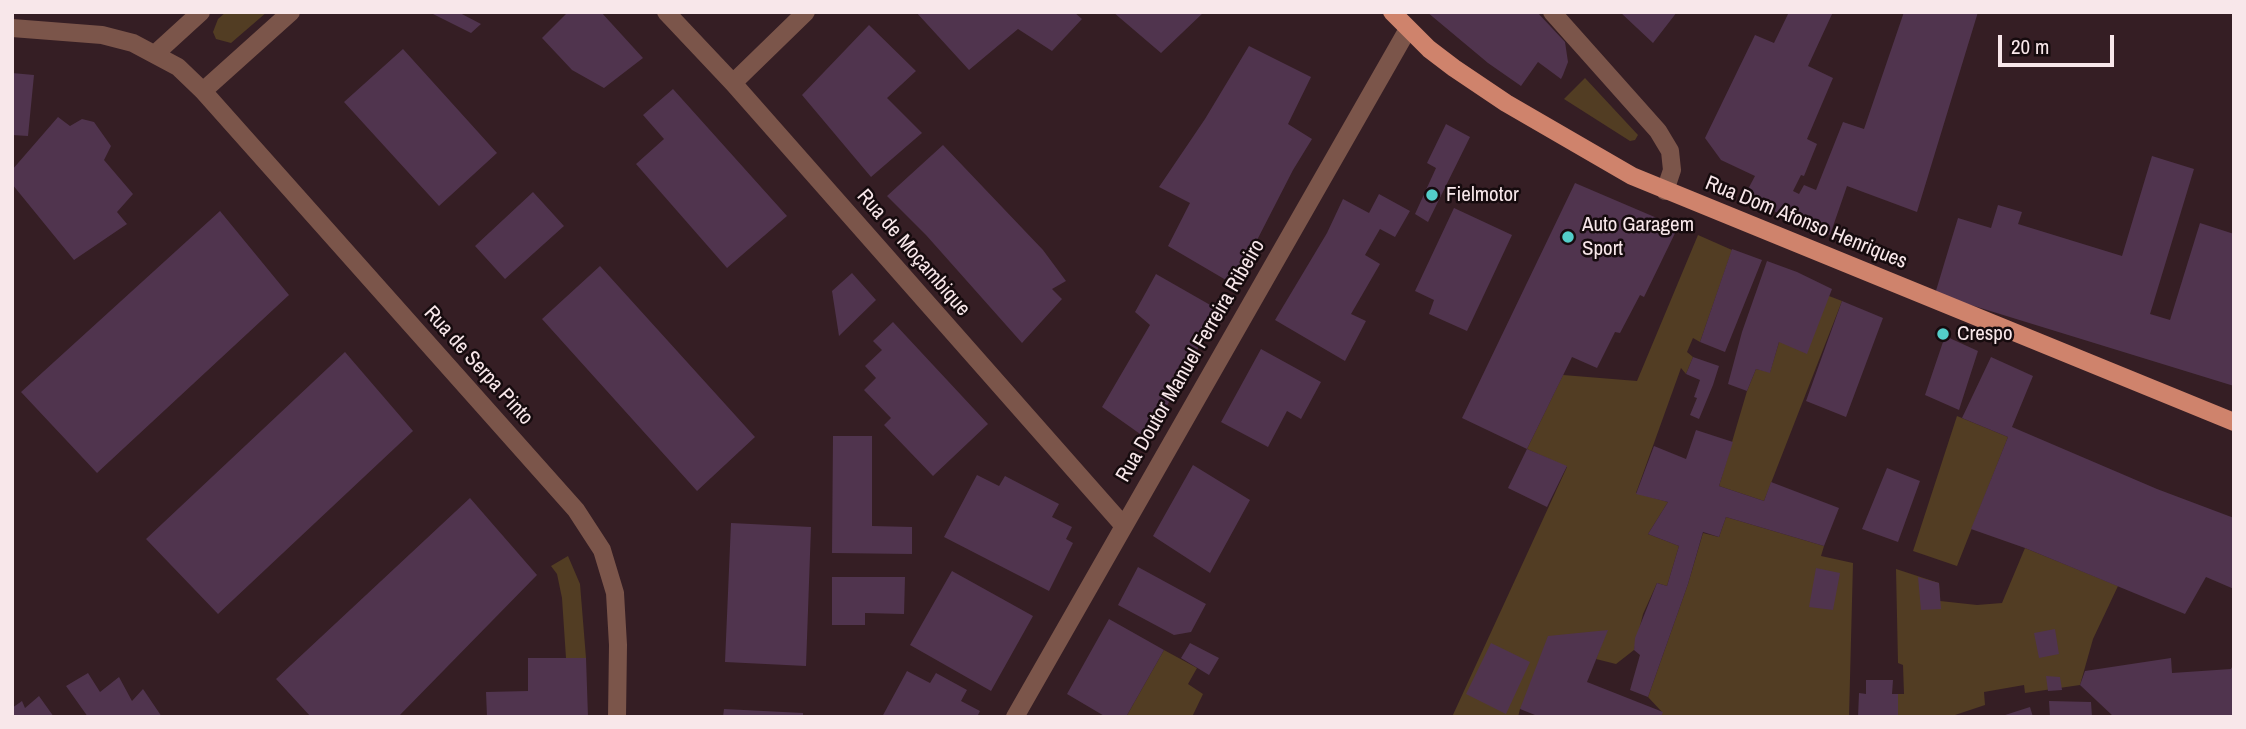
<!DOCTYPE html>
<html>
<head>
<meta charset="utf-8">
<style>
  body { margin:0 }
  #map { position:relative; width:2246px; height:729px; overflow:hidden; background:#351e24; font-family:"Archivo Narrow",sans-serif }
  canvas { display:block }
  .frame { position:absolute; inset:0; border:14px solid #f8e7ea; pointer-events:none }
  .scale { position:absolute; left:1998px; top:35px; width:116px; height:32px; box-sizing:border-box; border:4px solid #f8e7ea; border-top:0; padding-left:9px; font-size:21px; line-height:24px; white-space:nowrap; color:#f8e7ea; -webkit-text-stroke:5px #160b0e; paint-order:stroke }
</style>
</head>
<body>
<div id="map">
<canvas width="2246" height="729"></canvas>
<div class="frame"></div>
<div class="scale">20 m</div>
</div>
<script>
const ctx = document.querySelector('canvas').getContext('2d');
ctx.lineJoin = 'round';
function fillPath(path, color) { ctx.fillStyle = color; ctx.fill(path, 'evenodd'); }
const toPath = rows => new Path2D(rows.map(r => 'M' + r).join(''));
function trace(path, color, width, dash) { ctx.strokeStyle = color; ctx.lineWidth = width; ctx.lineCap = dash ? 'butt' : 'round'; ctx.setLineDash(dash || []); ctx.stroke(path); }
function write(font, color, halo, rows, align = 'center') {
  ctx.font = font + ' "Archivo Narrow",sans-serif'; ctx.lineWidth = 5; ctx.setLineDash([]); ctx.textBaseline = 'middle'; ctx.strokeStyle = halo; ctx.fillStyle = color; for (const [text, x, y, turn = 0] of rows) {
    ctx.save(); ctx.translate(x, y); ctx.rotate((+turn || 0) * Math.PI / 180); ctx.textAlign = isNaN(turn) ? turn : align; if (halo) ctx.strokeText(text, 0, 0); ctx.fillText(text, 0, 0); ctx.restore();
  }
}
const green = toPath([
  [226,12,267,12,231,43,216,39,213,32,218,19],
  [1585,78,1638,135,1635,140,1630,141,1564,99],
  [1698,235,1732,250,1700,342,1693,338,1687,352,1693,357,1686,374,1681,368,1636,493,1668,502,1648,534,1679,546,1667,586,1657,583,1643,614,1634,650,1616,664,1596,659,1607,630,1520,709,1518,717,1452,717,1567,467,1527,449,1563,375,1637,381],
  [1829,296,1842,301,1764,501,1719,486,1747,391,1756,369,1770,372,1779,342],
  [1957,416,2008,437,1957,566,1913,551],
  [1726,517,1824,546,1821,556,1853,563,1849,717,1661,717,1662,712,1648,697,1688,584,1703,533,1719,537],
  [2025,548,2118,586,2093,639,2080,685,2025,693,2024,685,1984,692,1985,705,1949,717,1898,717,1898,694,1904,694,1903,665,1898,663,1896,569,1939,583,1940,601,1977,605,2002,603],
  [568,556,580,584,586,658,566,658,562,598,557,574,551,566],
  [1164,650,1197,668,1188,684,1203,694,1192,717,1126,717]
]);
const building = toPath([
  [429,12,458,12,481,24,471,33],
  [568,12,601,12,643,58,604,88,572,70,542,38],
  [916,12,1074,12,1082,19,1052,51,1018,29,969,70],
  [1113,12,1204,12,1161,53],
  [1427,12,1537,12,1565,42,1568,62,1563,75,1561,79,1538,62,1521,86,1488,63],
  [1620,12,1677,12,1653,43],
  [1789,12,1833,12,1808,66,1833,78,1807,139,1817,144,1804,176,1801,175,1793,191,1799,194,1804,185,1816,190,1843,122,1864,129,1904,12,1978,12,1917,212,1847,186,1830,235,1752,202,1747,191,1755,176,1721,160,1705,138,1755,35,1774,43],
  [869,25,916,71,887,98,922,133,871,177,802,95],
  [1249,46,1311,77,1288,124,1312,139,1293,170,1255,244,1231,283,1168,246,1190,203,1159,187,1205,119],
  [403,49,497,153,439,206,344,102],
  [12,73,34,75,28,136,12,135],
  [673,89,787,216,727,268,636,164,664,139,643,115],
  [58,117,70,126,82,119,94,122,111,146,104,160,133,194,117,212,127,224,74,260,12,184,12,170],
  [1446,124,1470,137,1428,222,1415,214,1436,168,1427,163],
  [943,145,1043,250,1066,281,1052,289,1062,299,1022,343,926,235,887,196],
  [2152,156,2194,169,2150,314,2170,320,2200,223,2234,234,2234,386,1935,294,1958,218,1991,228,1998,205,2022,212,2018,224,2122,256],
  [1575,183,1678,227,1644,297,1640,295,1620,333,1615,332,1597,368,1572,357,1527,449,1462,418],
  [533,192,564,226,505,279,475,246],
  [1379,194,1410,211,1395,237,1380,229,1365,255,1380,264,1351,314,1366,321,1345,361,1275,320,1327,233,1343,199,1369,213],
  [1454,208,1512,235,1467,331,1429,314,1434,300,1415,291],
  [220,211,289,295,97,473,21,392],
  [1732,249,1762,260,1725,352,1700,342],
  [1767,261,1797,272,1832,289,1807,354,1779,342,1770,373,1756,369,1747,391,1728,384,1742,332],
  [600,266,755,437,697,491,542,319],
  [852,273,876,300,839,336,832,291],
  [1156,274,1219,310,1157,424,1143,436,1102,407,1150,325,1135,312],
  [1842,301,1883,318,1846,417,1806,401],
  [893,322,988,424,933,476,884,425,891,418,864,390,876,378,865,366,882,350,873,341],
  [1945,336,1978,351,1959,410,1925,395],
  [1261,349,1321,382,1301,419,1287,411,1268,447,1221,422],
  [345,352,413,431,218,614,146,539],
  [1693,357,1719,366,1713,385,1699,419,1690,415,1697,398,1694,397,1700,380,1686,374],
  [1991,357,2033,376,2012,427,2157,489,2234,518,2234,589,2206,577,2185,614,2025,548,1971,529,2008,437,1962,418],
  [1696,430,1733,442,1719,486,1764,501,1771,482,1839,508,1824,546,1726,517,1719,537,1703,532,1688,584,1648,697,1630,690,1640,655,1634,650,1635,638,1657,583,1667,586,1679,546,1648,534,1668,502,1636,494,1654,446,1686,459],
  [833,436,872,436,872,526,912,527,912,554,832,553],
  [1527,449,1567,466,1547,507,1508,488],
  [1193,465,1250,500,1210,573,1153,536],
  [1887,468,1920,481,1898,542,1862,529],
  [977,475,999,486,1005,476,1059,504,1052,517,1072,527,1066,539,1073,543,1049,591,944,537],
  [470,498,537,575,398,717,311,717,276,679],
  [731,523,811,527,806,666,725,662],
  [1138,567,1206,604,1191,632,1174,635,1118,605],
  [1816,568,1840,573,1833,610,1809,607],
  [952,571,1033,616,991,691,910,645],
  [832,577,905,577,904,614,865,613,865,625,832,625],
  [1918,577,1939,583,1941,609,1921,610],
  [1109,619,1164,650,1126,717,1106,717,1067,694],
  [2055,629,2059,654,2039,658,2034,633],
  [1608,630,1587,682,1663,712,1661,717,1540,717,1520,709,1548,636],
  [1190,643,1219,658,1209,675,1181,658],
  [1491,643,1530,662,1506,714,1466,694],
  [528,658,586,658,588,717,487,717,486,692,528,691],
  [2171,658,2172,673,2231,669,2234,663,2234,717,2114,717,2080,685,2085,671],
  [907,671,930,683,936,673,967,690,961,701,980,711,977,717,882,717],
  [88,673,100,692,119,677,132,701,143,689,162,717,88,717,66,686],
  [2046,676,2060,677,2062,690,2048,691],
  [1866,680,1893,680,1892,694,1898,694,1898,717,1858,717,1859,693,1866,694],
  [39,696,54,717,12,717,12,708,22,701,25,708],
  [2049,701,2091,702,2092,717,2050,717],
  [2030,707,2033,717,2002,717,2002,716],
  [724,709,803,713,803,717,723,717]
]);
const minor = toPath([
  [666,12,733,83,1123,525],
  [1552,12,1658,131,1670,151,1672,170,1665,191],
  [12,28,102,35,133,43,178,67,203,91,576,510,602,550,615,593,618,645,617,717],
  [155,54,201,12],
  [733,83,806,12],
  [203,91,291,12],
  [1015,717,1408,29]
]);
const major = toPath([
  [1392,12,1429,49,1454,68,1506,103,1632,176,2234,422]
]);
const markers = [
  [1432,195,7,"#53cdc9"],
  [1568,237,7,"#53cdc9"],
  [1943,334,7,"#53cdc9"]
];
const poiNames = [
  ["Fielmotor",1446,195],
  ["Auto Garagem",1582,225],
  ["Sport",1582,249],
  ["Crespo",1957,334]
];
const streetNames = [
  ["Rua Dom Afonso Henriques",1806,223,22],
  ["Rua de Moçambique",913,253,49],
  ["Rua Doutor Manuel Ferreira Ribeiro",1191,361,-60],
  ["Rua de Serpa Pinto",478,366,48]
];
fillPath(green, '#523d23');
fillPath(building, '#50344e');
trace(minor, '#7b554a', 18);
trace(major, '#cf836c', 18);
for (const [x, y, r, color] of markers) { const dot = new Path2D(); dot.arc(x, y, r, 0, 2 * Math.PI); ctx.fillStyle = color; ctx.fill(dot); trace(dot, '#160b0e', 2.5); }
write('21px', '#f8e7ea', '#160b0e', poiNames, 'left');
write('21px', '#f8e7ea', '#160b0e', streetNames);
</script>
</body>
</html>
